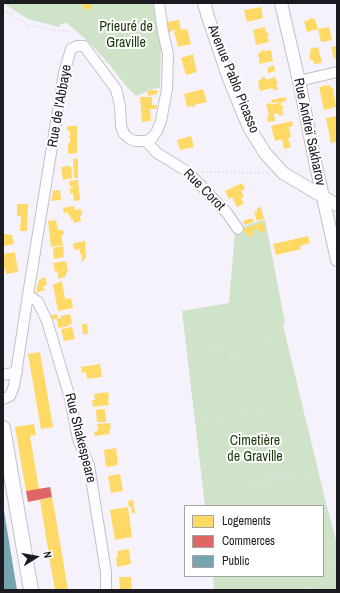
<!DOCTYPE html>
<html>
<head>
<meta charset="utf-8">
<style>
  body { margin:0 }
  #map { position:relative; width:340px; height:593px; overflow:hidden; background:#f6f2fc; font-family:"Archivo Narrow",sans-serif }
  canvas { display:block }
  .frame { position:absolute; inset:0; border:4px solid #1d1b22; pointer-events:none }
  .legend { position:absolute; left:184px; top:505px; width:140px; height:72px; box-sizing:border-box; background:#fff; border:1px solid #a5a4a7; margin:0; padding:5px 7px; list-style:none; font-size:12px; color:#1d1b22 }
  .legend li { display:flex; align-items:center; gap:8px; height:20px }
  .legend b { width:20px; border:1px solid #a5a4a7 }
  .north { position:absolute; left:16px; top:537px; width:40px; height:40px; -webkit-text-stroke:3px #fff; paint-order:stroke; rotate:79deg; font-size:11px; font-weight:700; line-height:16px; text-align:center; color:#1d1b22 }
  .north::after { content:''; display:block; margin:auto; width:14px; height:18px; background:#1d1b22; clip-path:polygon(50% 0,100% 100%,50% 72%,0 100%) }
</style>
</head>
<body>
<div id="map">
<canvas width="340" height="593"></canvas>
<div class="frame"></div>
<ul class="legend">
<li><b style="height:11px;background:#ffd966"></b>Logements</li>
<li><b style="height:11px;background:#e06666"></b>Commerces</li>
<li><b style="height:11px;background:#76a5af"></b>Public</li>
</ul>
<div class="north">N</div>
</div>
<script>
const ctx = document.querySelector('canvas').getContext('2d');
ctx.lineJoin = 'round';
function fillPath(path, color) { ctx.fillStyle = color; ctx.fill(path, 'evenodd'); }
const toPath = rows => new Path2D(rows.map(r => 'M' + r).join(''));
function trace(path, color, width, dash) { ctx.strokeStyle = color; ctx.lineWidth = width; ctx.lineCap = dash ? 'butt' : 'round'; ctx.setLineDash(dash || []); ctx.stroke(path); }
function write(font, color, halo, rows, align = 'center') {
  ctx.font = font + ' "Archivo Narrow",sans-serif'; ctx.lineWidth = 4; ctx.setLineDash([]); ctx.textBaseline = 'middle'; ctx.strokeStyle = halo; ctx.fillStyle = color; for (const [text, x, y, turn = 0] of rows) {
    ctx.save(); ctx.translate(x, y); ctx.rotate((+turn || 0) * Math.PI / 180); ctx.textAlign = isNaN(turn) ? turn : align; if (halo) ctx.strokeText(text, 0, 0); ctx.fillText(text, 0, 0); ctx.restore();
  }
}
const green = toPath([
  [3,3,153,3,156,21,161,46,160,88,153,89,136,96,127,87,109,64,90,43,67,23,61,24,59,27,28,19],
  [265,219,285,323,283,324,287,342,325,499,337,544,337,590,214,590,213,576,323,576,323,506,205,506,182,311,229,303,235,231,242,227]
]);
const homes = toPath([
  [82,3,92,3,92,8,83,10],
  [261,7,263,18,247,22,244,10],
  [309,18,311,18,311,19,315,19,318,29,307,32,304,21,310,20],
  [179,20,181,30,187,29,191,44,178,47,174,32,175,32,175,30,169,32,167,22],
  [265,27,266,33,268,32,269,35,267,35,269,42,256,45,253,30],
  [329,27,332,40,321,42,318,29],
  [337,46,337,58,334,59,331,47],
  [318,47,322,63,314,64,313,60,310,60,309,54,311,53,310,49],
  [261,50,263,50,264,51,271,50,273,61,260,64,258,53,262,52],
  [193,54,197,72,186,75,181,58],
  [274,65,275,71,268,73,267,68],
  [265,77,266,80,275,77,276,81,277,81,278,83,276,84,278,89,273,91,273,88,260,91,258,81,261,80,261,78],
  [323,85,325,85,325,86,330,85,331,88,333,88,336,107,324,110,319,87,324,86],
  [203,89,207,102,194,105,195,107,193,107,192,106,187,107,184,94],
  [151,90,157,90,157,94,148,96,147,92],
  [140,97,152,97,152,105,157,105,156,109,150,109,151,121,142,122],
  [285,97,286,101,281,102,281,106,283,106,283,109,282,109,283,115,279,116,278,113,274,114,275,121,268,122,267,116,269,115,266,104,271,103,271,105,278,103,278,102,272,103,271,100],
  [337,116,337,142,331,143,326,118],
  [292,121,293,126,289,127,291,137,288,138,291,147,284,149,282,139,275,141,271,126],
  [68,126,77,126,77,153,68,154,68,143,70,143,70,137,69,137,69,136,70,136,70,131,67,131,67,127],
  [191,136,194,147,180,150,177,140],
  [78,158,78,178,74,178,73,159],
  [71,166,72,178,63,180,61,167],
  [78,180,80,200,74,201,73,193,70,194,70,188,73,188,72,186,70,186,69,181],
  [242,183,245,189,241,191,244,196,241,198,244,204,237,207,232,197,229,199,225,191],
  [60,190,61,200,51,201,53,191],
  [17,204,28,204,27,231,20,231,21,216,17,216],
  [74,206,75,210,81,209,82,215,80,216,81,221,74,223,73,219,71,220,70,215,68,215,68,212,64,213,63,208],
  [261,207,264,219,257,221,254,212,257,211,257,208],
  [252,218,254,222,244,225,243,221],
  [56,220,58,230,63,230,64,235,61,235,63,245,51,247,48,221],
  [264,222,265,231,261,233,259,229,252,231,254,235,249,237,248,233,245,234,243,229],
  [3,234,7,234,8,235,12,235,14,244,3,246],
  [308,236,310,243,300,246,301,249,276,255,273,244],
  [85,241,86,257,81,263,82,254,80,254,80,249,76,250,74,249,73,244,75,243],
  [63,246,64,257,54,259,53,248],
  [15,252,18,272,6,274,5,269,4,269,3,265,3,254],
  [66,261,68,272,66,273,66,276,59,279,57,271,55,272,53,263],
  [45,277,47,285,43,286,45,290,36,293,39,280],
  [62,281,65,299,71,298,73,308,58,311,53,285],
  [57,314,58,319,61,318,61,316,70,314,72,324,69,324,69,326,58,328,57,319,51,320,48,316],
  [82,324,87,324,88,334,83,334],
  [72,327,75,339,64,341,61,329],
  [40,352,53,427,41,429,28,354],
  [100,364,102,377,87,379,86,372,82,373,81,367],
  [108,392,109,399,108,399,109,405,93,407,92,400,95,400,94,394],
  [105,409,106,422,97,422,96,410],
  [110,423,111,429,109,429,110,434,95,436,94,432,97,431,97,430,98,429,97,424],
  [34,424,36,435,30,436,39,489,26,491,15,427],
  [116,448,118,465,106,467,104,450],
  [120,474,123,491,111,493,108,476],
  [52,497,55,513,68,590,55,590,51,568,40,500],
  [133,500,135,513,132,513,131,507,129,507,128,501],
  [128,507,132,537,115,540,110,510],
  [129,549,131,564,117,567,116,557,118,557,117,551],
  [119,577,131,577,132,590,120,590]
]);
const shops = toPath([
  [50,487,52,497,28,502,26,491]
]);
const public = toPath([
  [3,511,4,511,17,590,3,590]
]);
const path = toPath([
  [3,10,29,25,56,31,60,30,69,32],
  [202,172,268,173],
  [266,338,284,334],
  [189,353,229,347],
  [230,355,268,349],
  [197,421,265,411],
  [274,475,275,482,268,484,267,476,274,475],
  [290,478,317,471],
  [275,479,290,475],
  [245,484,268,480],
  [323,569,337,564],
  [309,586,310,590]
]);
const minor = toPath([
  [299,81,337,72],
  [146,141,157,153,188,172,227,213,238,229],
  [28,295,38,302,47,321,70,398,78,439,89,465,106,572,106,590],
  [3,375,17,372],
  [3,399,10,396,14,386,28,295,64,73,71,49,77,46,84,46,116,89,120,106,121,126,124,134,130,139,135,141,146,141,152,138,157,131,161,121,167,89,168,54,163,32,159,3]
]);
const tertiary = toPath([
  [204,3,208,17,228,76,244,116,250,129,265,153,283,173,337,205],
  [281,3,299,81,316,166,337,260]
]);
const secondary = toPath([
  [3,428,31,590]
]);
const parkNames = [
  ["Prieuré de",126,27],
  ["Graville",126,43],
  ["Cimetière",255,441],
  ["de Graville",255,457]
];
const streetNames = [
  ["Avenue Pablo Picasso",233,79,68],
  ["Rue de l'Abbaye",60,106,-80],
  ["Rue Andreï Sakharov",309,132,78],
  ["Rue Corot",204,190,45],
  ["Rue Shakespeare",80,438,76]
];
fillPath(green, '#cee3c8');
fillPath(homes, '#ffd966');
fillPath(shops, '#e06666');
fillPath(public, '#76a5af');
trace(minor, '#c3c0c7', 12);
trace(tertiary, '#c3c0c7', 14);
trace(secondary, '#c3c0c7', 16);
trace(path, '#e2e0e3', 1.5, [2, 2]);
trace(minor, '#fefdff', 10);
trace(tertiary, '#fefdff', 12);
trace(secondary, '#fefdff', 14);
write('14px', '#1a3809', '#fff', parkNames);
write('14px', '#1d1b22', '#fff', streetNames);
</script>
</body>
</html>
